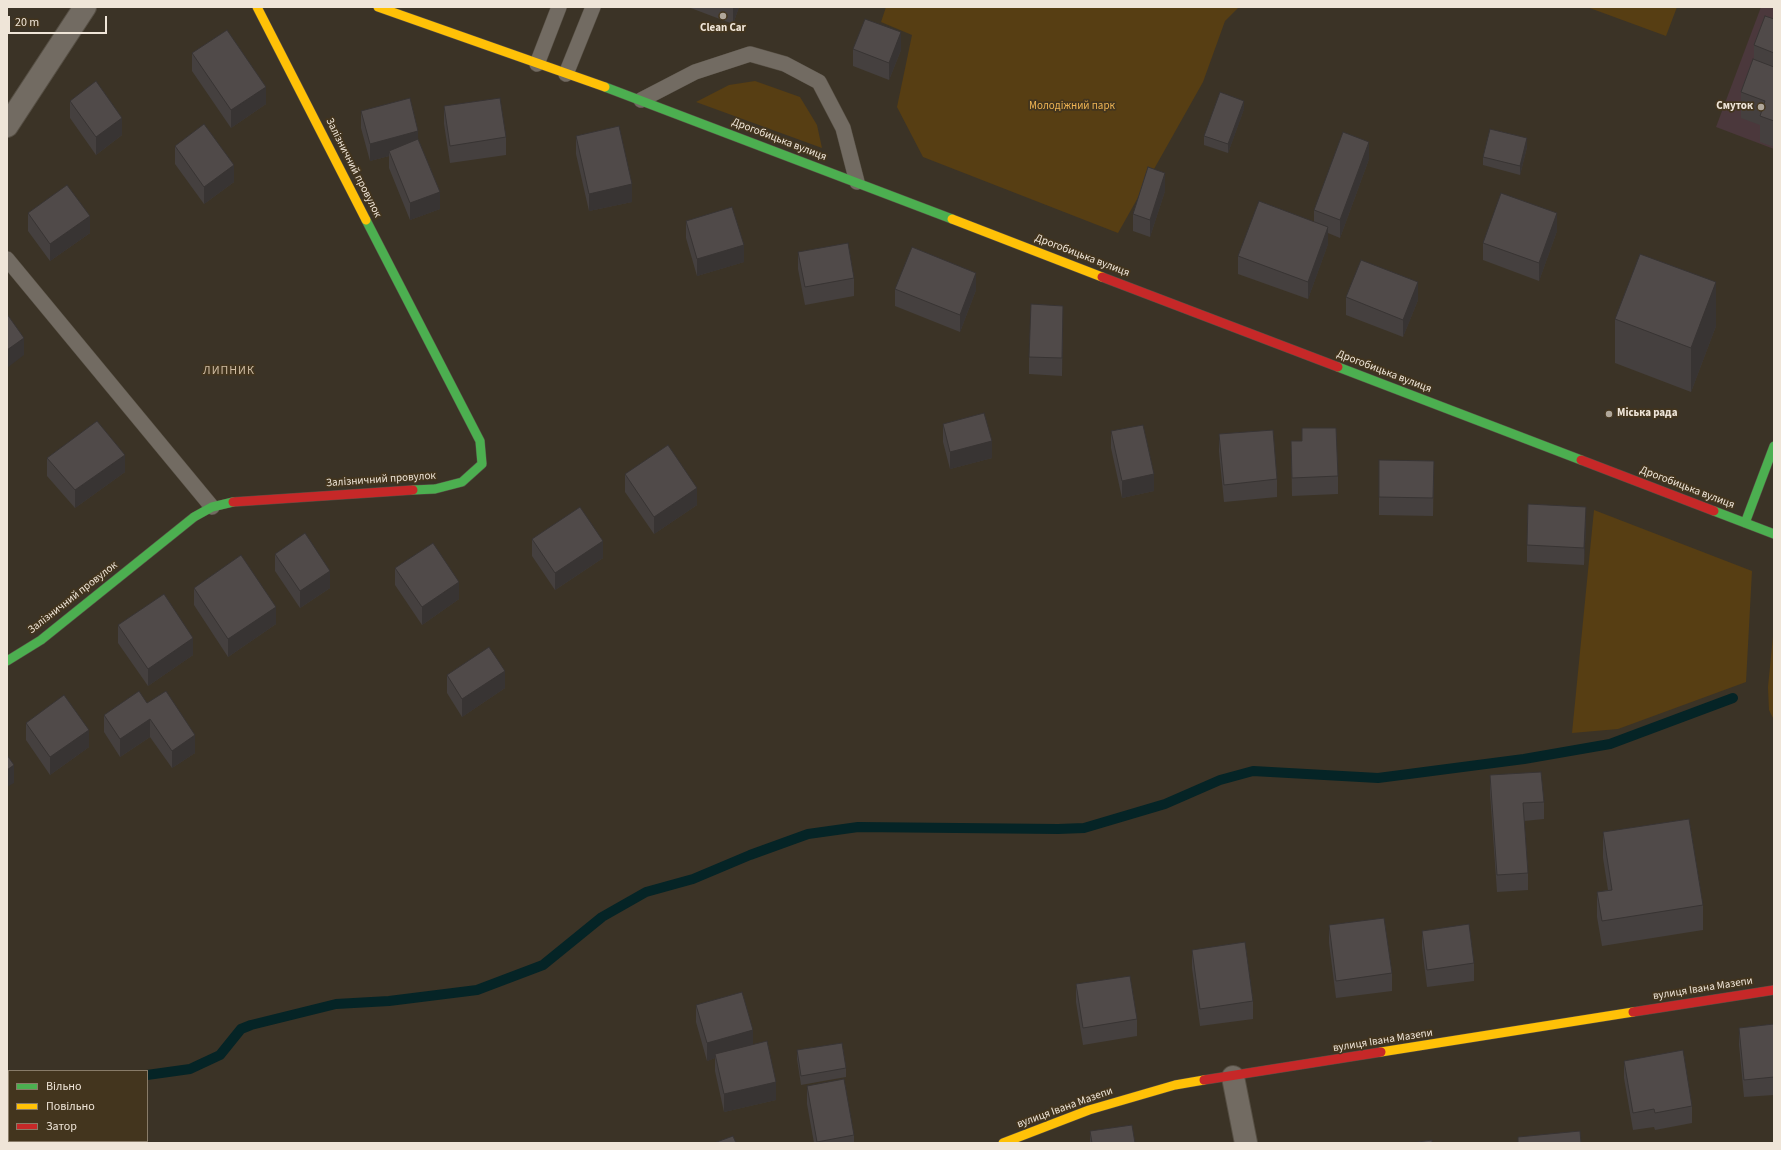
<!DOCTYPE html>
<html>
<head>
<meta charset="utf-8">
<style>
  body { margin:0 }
  #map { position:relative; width:1781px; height:1150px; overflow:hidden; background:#3b3326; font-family:"Source Sans 3",sans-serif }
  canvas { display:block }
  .frame { position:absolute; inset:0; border:8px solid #efe5d8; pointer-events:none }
  .legend { position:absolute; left:8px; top:1070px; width:140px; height:72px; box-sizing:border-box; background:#43351e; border:1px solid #887b68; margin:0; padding:5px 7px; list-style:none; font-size:12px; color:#efe5d8 }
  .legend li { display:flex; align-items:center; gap:8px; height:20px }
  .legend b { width:20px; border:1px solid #887b68 }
  .scale { position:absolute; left:8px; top:16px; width:99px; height:18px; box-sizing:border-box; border:2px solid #efe5d8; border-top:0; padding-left:5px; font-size:12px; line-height:14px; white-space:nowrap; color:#efe5d8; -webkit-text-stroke:3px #43351e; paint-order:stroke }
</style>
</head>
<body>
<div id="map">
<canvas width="1781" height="1150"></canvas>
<div class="frame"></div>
<ul class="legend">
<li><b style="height:5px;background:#4caf50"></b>Вільно</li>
<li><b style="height:5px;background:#ffc107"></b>Повільно</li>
<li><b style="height:5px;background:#c62828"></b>Затор</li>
</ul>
<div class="scale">20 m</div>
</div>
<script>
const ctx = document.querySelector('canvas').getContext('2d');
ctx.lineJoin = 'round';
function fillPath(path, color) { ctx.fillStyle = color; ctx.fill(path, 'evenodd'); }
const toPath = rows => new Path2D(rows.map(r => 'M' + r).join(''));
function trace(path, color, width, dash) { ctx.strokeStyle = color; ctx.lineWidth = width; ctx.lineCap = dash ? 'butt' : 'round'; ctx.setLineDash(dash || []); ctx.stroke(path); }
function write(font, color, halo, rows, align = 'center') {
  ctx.font = font + ' "Source Sans 3",sans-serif'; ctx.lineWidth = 3.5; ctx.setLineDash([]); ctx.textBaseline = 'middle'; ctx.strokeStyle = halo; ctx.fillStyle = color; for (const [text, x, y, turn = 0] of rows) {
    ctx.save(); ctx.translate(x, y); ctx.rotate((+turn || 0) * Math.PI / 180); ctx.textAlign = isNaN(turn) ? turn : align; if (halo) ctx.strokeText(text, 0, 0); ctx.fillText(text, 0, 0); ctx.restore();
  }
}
const commercial = toPath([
  [1761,7,1774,7,1774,149,1716,127]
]);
const green = toPath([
  [886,7,1239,7,1225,21,1203,82,1118,233,923,157,897,107,912,35,881,22],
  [1587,7,1677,7,1666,36],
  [755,81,800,97,817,125,822,148,696,102,729,85],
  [1594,510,1752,571,1746,682,1618,729,1572,733],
  [1774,573,1774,720,1769,710,1768,687,1773,636]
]);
const stream = toPath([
  [147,1075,190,1069,220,1055,241,1029,251,1025,336,1004,389,1001,477,990,543,965,602,917,646,892,693,879,750,855,808,834,858,827,1058,829,1084,828,1165,804,1220,780,1253,771,1378,778,1524,759,1610,744,1733,698],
  [7,1080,9,1080]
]);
const lane = toPath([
  [537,64,559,7],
  [566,74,593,7],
  [641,100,695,72,750,54,785,64,819,82,843,128,857,182],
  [7,259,212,507]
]);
const street = toPath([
  [7,126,85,7],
  [1233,1077,1246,1143]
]);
const fast = toPath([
  [605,87,952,219],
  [366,220,480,441,482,464,462,482,435,489,413,490],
  [1338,367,1581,460],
  [1714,511,1774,534],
  [1745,523,1774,446],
  [7,661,41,640,194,517,212,507,233,502]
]);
const slow = toPath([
  [257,7,366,220],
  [378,7,605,87],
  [952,219,1102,277],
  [1381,1052,1633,1012],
  [1003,1143,1089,1110,1175,1085,1204,1080]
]);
const jam = toPath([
  [1102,277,1338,367],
  [1581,460,1714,511],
  [233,502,413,490],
  [1633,1012,1774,990],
  [1204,1080,1381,1052]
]);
const wall = toPath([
  [688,7,739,7,733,24],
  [1774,19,1774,147,1760,142,1760,125,1741,118,1741,92,1754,59,1754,45],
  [853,49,901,50,889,80,853,66],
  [192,53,266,104,231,128,192,71],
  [70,101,122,135,96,155,70,118],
  [444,106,506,137,506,155,450,163,444,124],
  [1244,109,1228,153,1204,145,1204,136],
  [361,111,418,139,440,209,410,220,389,168,389,156,370,161,361,128],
  [576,136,632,202,589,211,576,154],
  [175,146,234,182,204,204,175,164],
  [1527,147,1520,175,1483,165,1483,157],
  [1369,159,1340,238,1328,233,1328,244,1308,299,1238,274,1238,256,1314,222,1314,210],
  [1165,191,1150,237,1133,231,1133,214],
  [28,213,90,233,50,261,28,231],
  [686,221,744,262,697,276,686,238],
  [1557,231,1539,281,1483,260,1483,243],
  [798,252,854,278,854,296,805,305,798,269],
  [895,289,976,290,960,332,895,306],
  [1346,297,1418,300,1403,337,1346,315],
  [1615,319,1716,326,1691,392,1615,363],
  [1063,323,1062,376,1029,374,1029,357],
  [943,424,992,458,950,469,943,442],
  [1302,428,1338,476,1338,494,1292,496,1291,441,1302,441],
  [1111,431,1154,491,1122,498,1111,448],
  [1219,434,1277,479,1277,497,1224,502,1219,452],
  [47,458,125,472,75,508,47,476],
  [1379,460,1434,461,1433,516,1379,515],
  [625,474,697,505,654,534,625,492],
  [1586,524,1584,565,1527,562,1527,545],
  [532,539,603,558,555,590,532,556],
  [275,554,330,588,300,608,275,571],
  [395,568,459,599,422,625,395,585],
  [194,588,276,624,228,657,194,605],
  [118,625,193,655,148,686,118,643],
  [447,675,505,688,462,717,447,693],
  [147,703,195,753,172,768,150,737,120,757,104,732,104,715],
  [26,723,89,747,50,775,26,740],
  [1490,775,1544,802,1544,819,1524,821,1528,873,1528,890,1497,892,1490,793],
  [1603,832,1703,905,1703,930,1602,946,1597,917,1597,892,1608,890,1603,858],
  [1329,925,1392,973,1392,991,1336,998,1329,943],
  [1422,931,1474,963,1474,981,1427,987,1422,948],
  [1192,950,1253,1001,1253,1019,1200,1026,1192,968],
  [1076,984,1137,1019,1137,1036,1083,1045,1076,1002],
  [696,1005,753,1045,776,1100,724,1112,715,1071,715,1058,707,1061,696,1022],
  [1774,1024,1774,1095,1744,1097,1739,1045,1739,1028],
  [797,1050,846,1068,846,1077,801,1085,797,1059],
  [1624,1061,1692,1106,1692,1123,1655,1130,1654,1127,1633,1130,1624,1078],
  [807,1086,854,1135,854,1143,814,1143,807,1104],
  [1090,1131,1135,1143,1090,1143]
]);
const shadedWall = toPath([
  [733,7,739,7,733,24],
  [901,32,901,50,889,80,889,63],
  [266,87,266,104,231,128,231,110],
  [1244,101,1244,109,1228,153,1228,144],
  [122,118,122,135,96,155,96,137],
  [418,131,418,148,389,151,389,156,370,161,370,144],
  [1527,138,1527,147,1520,175,1520,166],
  [1369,142,1369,159,1340,238,1340,220],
  [234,165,234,182,204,204,204,187],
  [1165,173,1165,191,1150,237,1150,220],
  [632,184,632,202,589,211,589,194],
  [440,192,440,209,410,220,410,203],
  [1557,213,1557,231,1539,281,1539,263],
  [90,216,90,233,50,261,50,244],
  [1328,227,1328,244,1308,299,1308,282],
  [744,245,744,262,697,276,697,259],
  [976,273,976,290,960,332,960,315],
  [1418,282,1418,300,1403,337,1403,320],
  [1716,282,1716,326,1691,392,1691,348],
  [1063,306,1063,323,1062,376,1062,358],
  [24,338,24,355,7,368,7,350],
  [992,441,992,458,950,469,950,452],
  [125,455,125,472,75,508,75,490],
  [1154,474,1154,491,1122,498,1122,481],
  [697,488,697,505,654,534,654,517],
  [1586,507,1586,524,1584,565,1584,548],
  [603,541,603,558,555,590,555,573],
  [330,571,330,588,300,608,300,591],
  [459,582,459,599,422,625,422,607],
  [276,607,276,624,228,657,228,639],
  [193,638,193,655,148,686,148,669],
  [505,671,505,688,462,717,462,699],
  [150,719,150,737,120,757,120,739],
  [89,730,89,747,50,775,50,757],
  [195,735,195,753,172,768,172,751],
  [14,765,14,783,7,787,7,770],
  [753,1030,753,1047,715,1054,715,1058,707,1061,707,1043],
  [776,1082,776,1100,724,1112,724,1094]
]);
const building = toPath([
  [1765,16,1774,19,1774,53,1754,45,1765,16],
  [865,19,901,32,889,63,853,49,865,19],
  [227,30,266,87,231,110,192,53,227,30],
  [1753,59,1774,67,1774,121,1760,116,1765,101,1741,92,1753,59],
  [96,81,122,118,96,137,70,101,96,81],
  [1220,92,1244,101,1228,144,1204,136,1220,92],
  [410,98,418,131,370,144,361,111,410,98],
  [500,98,506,137,450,146,444,106,500,98],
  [204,124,234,165,204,187,175,146,204,124],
  [619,126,632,184,589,194,576,136,619,126],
  [1490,129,1527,138,1520,166,1483,157,1490,129],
  [1343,132,1369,142,1340,220,1314,210,1343,132],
  [418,139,440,192,410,203,389,151,418,139],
  [1148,167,1165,173,1150,220,1133,214,1148,167],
  [67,185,90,216,50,244,28,213,67,185],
  [1501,193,1557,213,1539,263,1483,243,1501,193],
  [1259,201,1328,227,1308,282,1238,256,1259,201],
  [732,207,744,245,697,259,686,221,732,207],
  [848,243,854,278,805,287,798,252,848,243],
  [912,247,976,273,960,315,895,289,912,247],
  [1640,254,1716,282,1691,348,1615,319,1640,254],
  [1361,260,1418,282,1403,320,1346,297,1361,260],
  [1031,304,1063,306,1062,358,1029,357,1031,304],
  [7,314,24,338,7,350,7,314],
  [984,413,992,441,950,452,943,424,984,413],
  [97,421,125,455,75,490,47,458,97,421],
  [1143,425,1154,474,1122,481,1111,431,1143,425],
  [1302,428,1336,428,1338,476,1292,478,1291,441,1302,441,1302,428],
  [1273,430,1277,479,1224,485,1219,434,1273,430],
  [668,445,697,488,654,517,625,474,668,445],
  [1379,460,1434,461,1433,498,1379,497,1379,460],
  [1528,504,1586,507,1584,548,1527,545,1528,504],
  [580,507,603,541,555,573,532,539,580,507],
  [305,533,330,571,300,591,275,554,305,533],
  [433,543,459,582,422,607,395,568,433,543],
  [241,555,276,607,228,639,194,588,241,555],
  [164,594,193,638,148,669,118,625,164,594],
  [489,647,505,671,462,699,447,675,489,647],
  [139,691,147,703,166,691,195,735,172,751,150,719,120,739,104,715,139,691],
  [64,695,89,730,50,757,26,723,64,695],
  [7,755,14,765,7,770,7,755],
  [1541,772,1544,802,1523,803,1528,873,1497,875,1490,775,1541,772],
  [1689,819,1703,905,1602,921,1597,892,1612,890,1603,832,1689,819],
  [1384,918,1392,973,1336,981,1329,925,1384,918],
  [1469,924,1474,963,1427,970,1422,931,1469,924],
  [1245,942,1253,1001,1200,1009,1192,950,1245,942],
  [1130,976,1137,1019,1083,1028,1076,984,1130,976],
  [742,992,753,1030,707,1043,696,1005,742,992],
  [1774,1024,1774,1077,1744,1080,1739,1028,1774,1024],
  [767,1041,776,1082,724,1094,715,1054,767,1041],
  [842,1043,846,1068,801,1076,797,1050,842,1043],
  [1683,1050,1692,1106,1655,1113,1654,1109,1633,1113,1624,1061,1683,1050],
  [844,1079,854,1135,817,1142,807,1086,844,1079],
  [1132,1125,1135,1143,1092,1143,1090,1131,1132,1125],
  [1580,1131,1581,1143,1518,1143,1518,1137,1580,1131],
  [733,1136,736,1143,714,1143,733,1136],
  [1432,1140,1432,1143,1411,1143,1432,1140]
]);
const markers = [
  [723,16,4,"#b0a79a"],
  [1761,107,4,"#b0a79a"],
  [1609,414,4,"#b0a79a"]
];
const poiNames = [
  ["Clean Car",723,29],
  ["Смуток",1753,107,"right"],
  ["Міська рада",1617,414,"left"]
];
const parkNames = [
  ["Молодіжний парк",1072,107]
];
const streetNames = [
  ["Дрогобицька вулиця",779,140,21],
  ["Залізничний провулок",353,168,63],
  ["Дрогобицька вулиця",1082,256,21],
  ["Дрогобицька вулиця",1384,372,21],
  ["Залізничний провулок",381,480,-4],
  ["Дрогобицька вулиця",1687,488,21],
  ["Залізничний провулок",73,598,-38],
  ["вулиця Івана Мазепи",1703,989,-9],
  ["вулиця Івана Мазепи",1383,1041,-9],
  ["вулиця Івана Мазепи",1065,1108,-20]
];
const neighbourhoodNames = [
  ["ЛИПНИК",229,371]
];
fillPath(commercial, '#4b383c');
fillPath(green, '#573e13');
trace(stream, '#052426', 10);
trace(lane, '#564f44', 16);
trace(street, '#564f44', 24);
trace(fast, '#564f44', 10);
trace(slow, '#564f44', 10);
trace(jam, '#564f44', 10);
trace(lane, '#726b62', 15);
trace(street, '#726b62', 22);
trace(fast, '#4caf50', 9);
trace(slow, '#ffc107', 9);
trace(jam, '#c62828', 9);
fillPath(wall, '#45403f');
fillPath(shadedWall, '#383433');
fillPath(building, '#504a49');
trace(building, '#383433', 1);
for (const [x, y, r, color] of markers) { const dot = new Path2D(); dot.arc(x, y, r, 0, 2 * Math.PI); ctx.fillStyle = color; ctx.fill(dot); trace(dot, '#43351e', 1.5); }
write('bold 11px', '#efe5d8', '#43351e', poiNames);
write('11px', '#edb353', '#43351e', parkNames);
write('11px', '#efe5d8', '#43351e', streetNames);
ctx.letterSpacing = '1px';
write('12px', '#cebba1', '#43351e', neighbourhoodNames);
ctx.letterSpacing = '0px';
</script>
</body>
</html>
